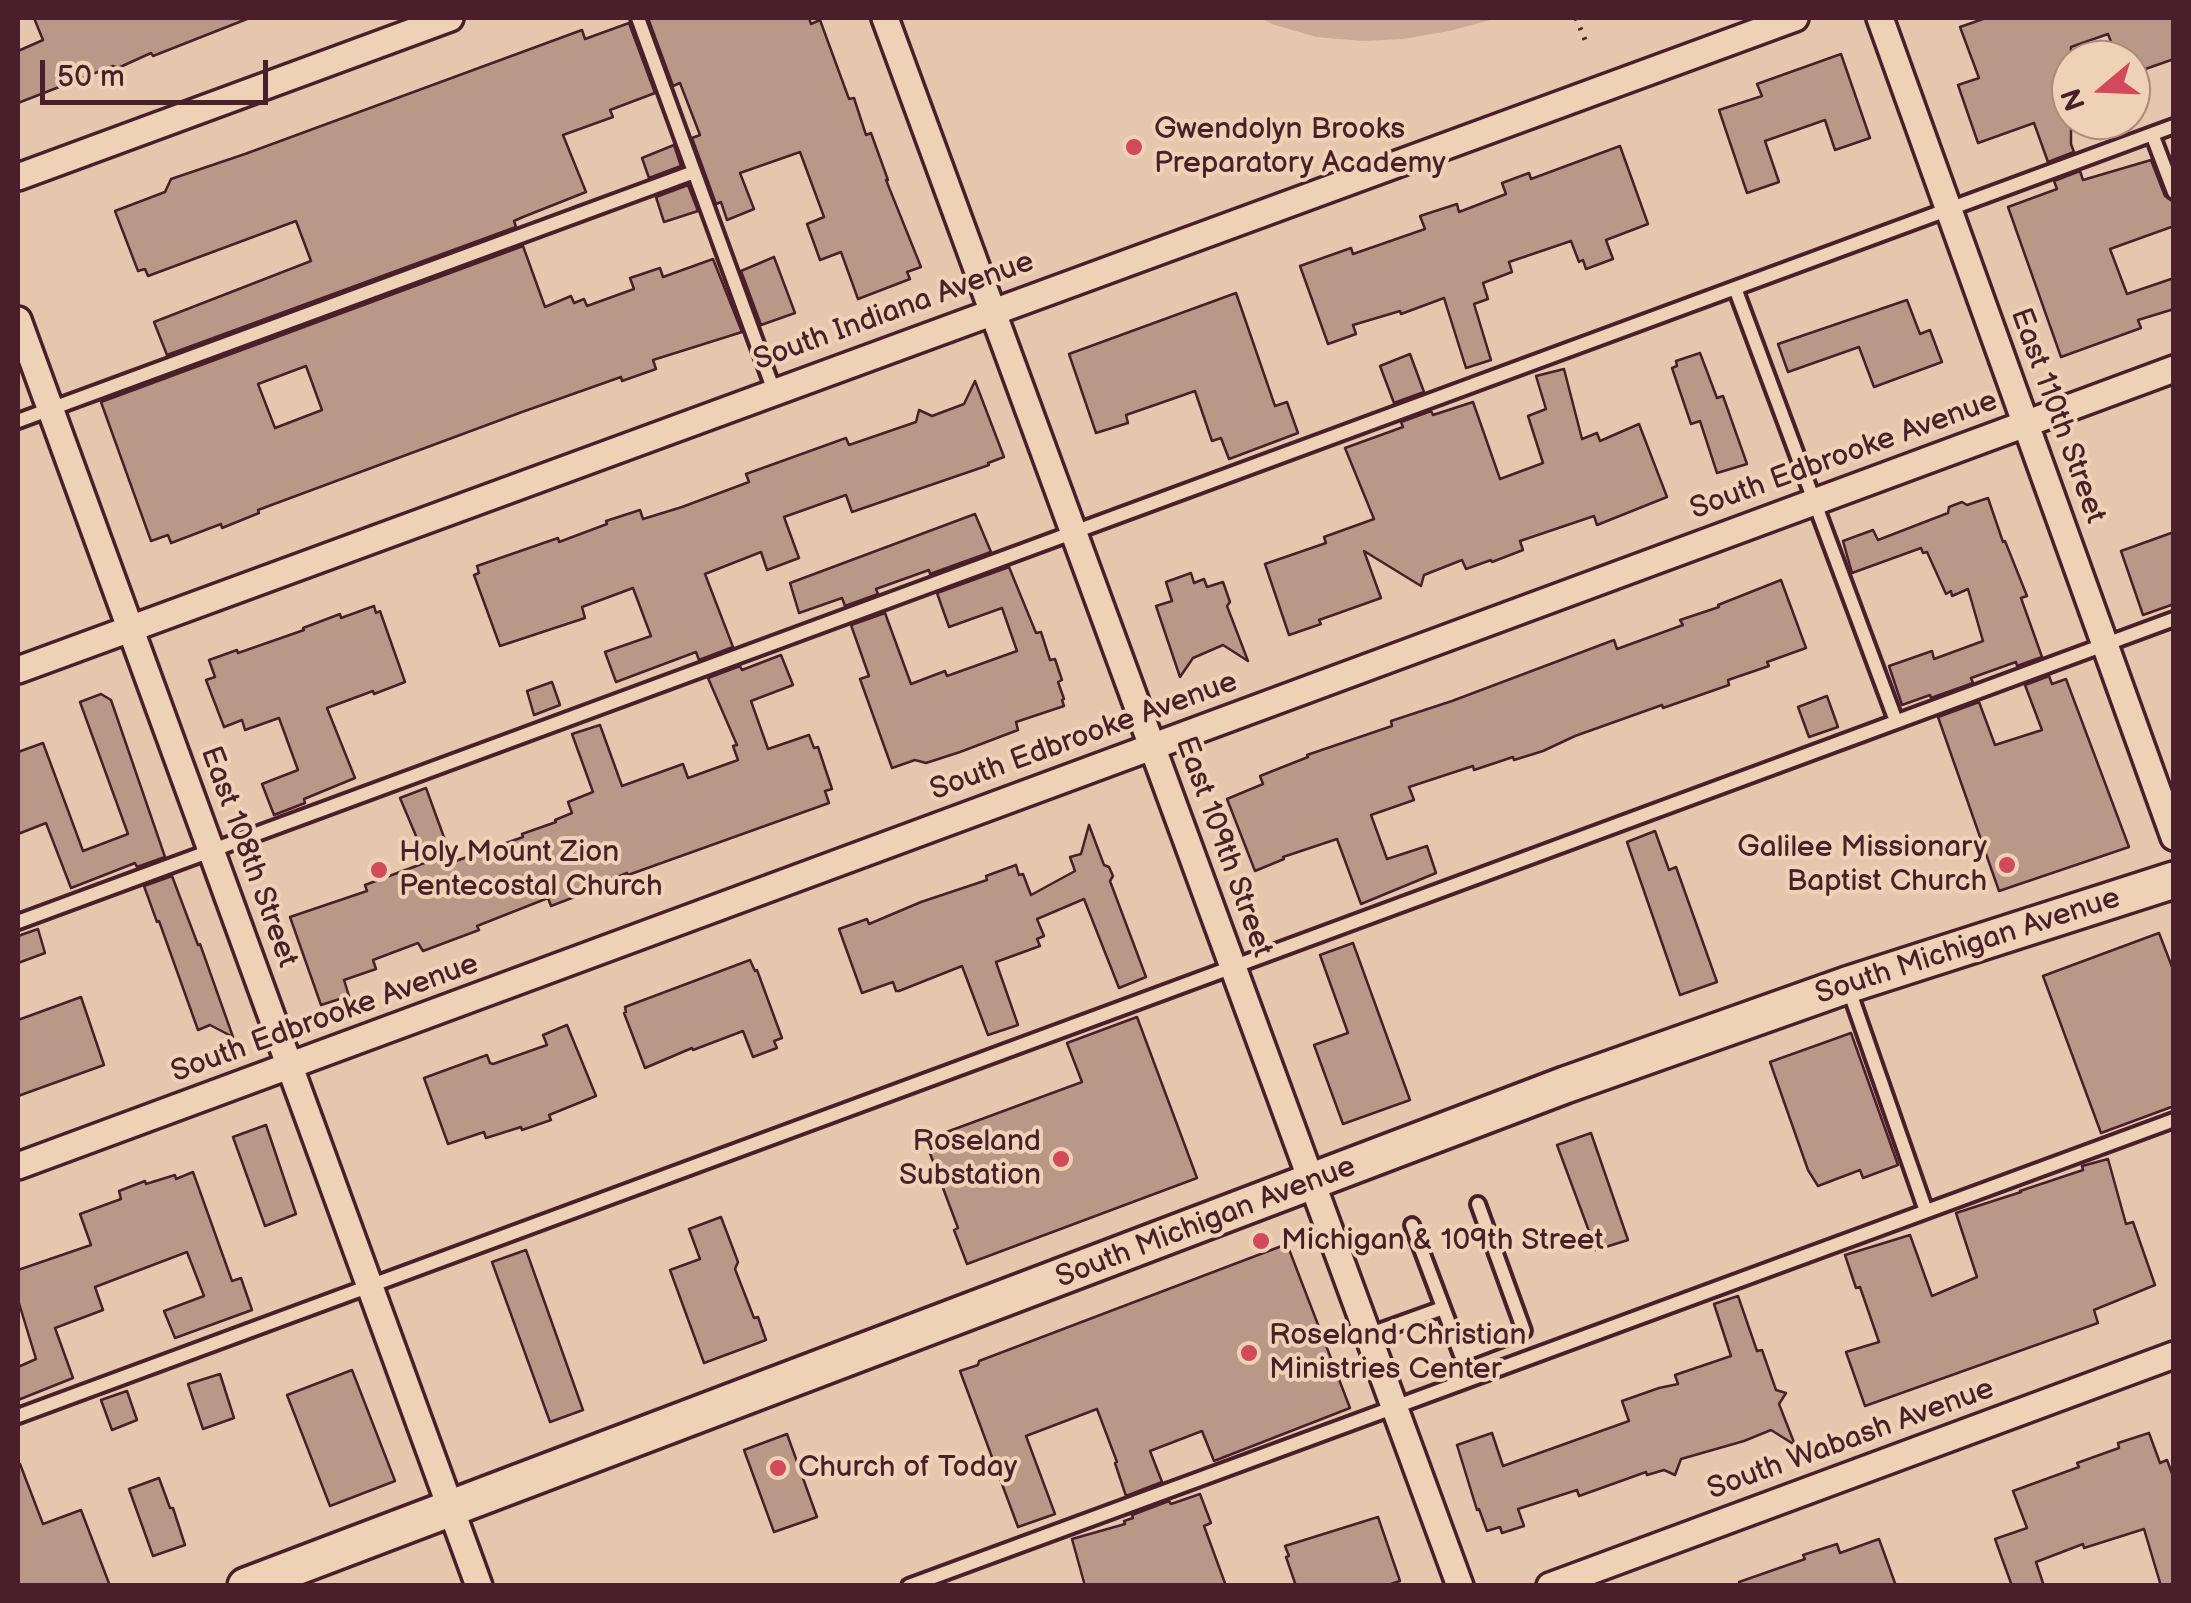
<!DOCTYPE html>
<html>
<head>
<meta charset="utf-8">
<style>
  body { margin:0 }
  #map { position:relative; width:2191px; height:1603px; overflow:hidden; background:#e4c7ad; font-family:"Balsamiq Sans",sans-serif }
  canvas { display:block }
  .frame { position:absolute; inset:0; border:20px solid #4a1f2b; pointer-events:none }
  .north { position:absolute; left:2051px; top:40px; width:100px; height:100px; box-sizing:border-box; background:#eed2b5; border:2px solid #ac8a7e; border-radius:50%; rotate:251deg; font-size:28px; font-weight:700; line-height:40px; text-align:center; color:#4a1f2b }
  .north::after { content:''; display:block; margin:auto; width:35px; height:45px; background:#d1495b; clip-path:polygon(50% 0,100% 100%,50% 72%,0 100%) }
  .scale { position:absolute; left:40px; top:60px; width:228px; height:45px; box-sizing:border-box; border:5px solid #4a1f2b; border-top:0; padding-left:12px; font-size:30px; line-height:35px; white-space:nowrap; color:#4a1f2b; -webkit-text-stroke:8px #eed2b5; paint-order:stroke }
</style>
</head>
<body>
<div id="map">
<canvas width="2191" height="1603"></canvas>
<div class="frame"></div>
<div class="north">N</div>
<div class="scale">50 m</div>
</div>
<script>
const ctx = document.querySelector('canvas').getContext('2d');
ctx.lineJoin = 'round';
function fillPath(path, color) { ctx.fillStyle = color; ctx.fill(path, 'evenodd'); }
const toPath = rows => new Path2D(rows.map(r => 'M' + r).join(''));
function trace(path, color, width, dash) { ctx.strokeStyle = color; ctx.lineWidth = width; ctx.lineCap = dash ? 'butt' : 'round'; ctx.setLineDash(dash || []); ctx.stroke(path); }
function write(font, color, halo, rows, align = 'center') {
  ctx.font = font + ' "Balsamiq Sans",sans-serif'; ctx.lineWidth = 8; ctx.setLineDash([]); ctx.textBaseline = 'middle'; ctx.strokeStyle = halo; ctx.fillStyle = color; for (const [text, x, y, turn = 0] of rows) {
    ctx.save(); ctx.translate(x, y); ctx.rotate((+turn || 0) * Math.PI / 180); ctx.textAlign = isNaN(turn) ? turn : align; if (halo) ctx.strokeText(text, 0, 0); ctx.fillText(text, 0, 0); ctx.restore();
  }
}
const green = toPath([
  [1261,18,1498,18,1449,31,1403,39,1363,41,1316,37,1272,24]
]);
const building = toPath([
  [34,18,247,18,247,19,153,56,151,53,118,68,113,66,18,103,18,51,43,40,34,18],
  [648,18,809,18,811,24,820,20,849,99,854,98,866,135,871,133,888,180,886,180,921,267,907,272,910,279,858,299,841,252,820,260,807,224,824,217,800,152,740,173,754,209,727,220,721,202,716,204,692,138,700,135,680,83,673,86,648,18],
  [1986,18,2174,18,2174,59,2131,74,2131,60,2118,60,2108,34,2071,47,2071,144,2074,152,2048,162,2034,123,1978,143,1958,85,1979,78,1960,27,1986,18],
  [629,23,655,93,610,110,613,117,563,135,586,192,523,217,514,221,516,227,167,355,154,322,311,261,296,221,148,276,145,269,138,271,115,211,165,192,171,179,245,154,582,30,585,39,629,23],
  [1841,54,1870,138,1835,150,1825,120,1765,141,1779,182,1747,193,1719,110,1762,96,1757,84,1841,54],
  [674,145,681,166,649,178,642,158,674,145],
  [1620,146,1648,224,1606,240,1613,259,1586,269,1583,260,1579,262,1571,241,1509,262,1512,272,1483,283,1488,299,1474,304,1491,360,1466,368,1444,298,1401,314,1400,311,1353,325,1356,334,1328,344,1300,266,1351,248,1353,254,1425,229,1420,216,1457,204,1459,212,1506,194,1502,183,1529,173,1531,179,1620,146],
  [2151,160,2165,196,2174,202,2174,226,2110,249,2127,294,2174,278,2174,309,2138,320,2141,328,2061,357,2008,207,2057,189,2054,181,2080,171,2083,180,2151,160],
  [688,185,698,211,664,222,656,197,688,185],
  [523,246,545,307,571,296,574,303,584,299,587,306,634,289,630,278,660,268,663,277,713,259,742,332,653,360,656,369,622,381,621,377,522,412,258,510,259,513,222,528,221,524,171,543,168,535,151,541,101,402,523,246],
  [306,366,322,410,275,428,258,384,306,366],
  [774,257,795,313,761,325,741,271,774,257],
  [1236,293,1275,406,1287,402,1298,433,1229,459,1221,438,1212,441,1195,391,1126,415,1128,423,1096,433,1069,354,1236,293],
  [1907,300,1920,334,1930,330,1942,362,1874,387,1859,347,1788,372,1778,344,1907,300],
  [1700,353,1717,398,1723,396,1747,464,1717,473,1700,421,1691,424,1672,368,1677,366,1676,361,1700,353],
  [1410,354,1424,392,1394,403,1380,366,1410,354],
  [1564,369,1582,439,1597,433,1600,441,1639,424,1667,497,1597,525,1594,516,1520,541,1523,550,1492,562,1491,560,1466,569,1462,560,1424,575,1421,586,1364,551,1381,598,1319,620,1321,624,1289,635,1265,564,1326,543,1324,537,1374,519,1345,448,1403,427,1401,422,1431,411,1433,415,1473,402,1500,479,1543,463,1528,416,1546,409,1536,376,1564,369],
  [975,381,1004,457,988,463,989,465,852,512,846,495,784,517,799,558,767,570,761,552,705,574,733,647,699,660,696,652,616,682,605,652,651,636,633,588,582,607,585,618,500,646,474,575,479,573,477,566,558,538,559,542,607,524,606,521,640,510,643,519,682,507,749,482,746,474,846,438,849,445,916,422,919,410,932,416,964,404,975,381],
  [1988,498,2003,542,2005,541,2027,596,2021,598,2042,657,2017,666,2016,662,1971,678,1973,683,1931,698,1930,695,1902,705,1889,666,1932,651,1934,659,1983,641,1968,589,1952,596,1951,591,1946,594,1927,552,1923,553,1921,548,1852,573,1843,541,1873,530,1878,540,1948,513,1949,507,1962,502,1967,505,1988,498],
  [975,514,991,552,930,574,929,570,876,589,878,594,845,606,842,598,799,613,790,583,975,514],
  [2174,532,2174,604,2143,615,2121,551,2174,532],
  [1009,567,1036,633,1041,632,1050,660,1055,659,1062,680,1058,682,1064,699,1062,700,1064,706,1016,722,1018,730,960,752,926,763,915,760,892,768,860,679,869,676,851,625,885,613,911,684,945,671,947,676,1017,651,1002,608,949,627,937,593,1009,567],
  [1191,573,1194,583,1204,579,1207,587,1223,582,1230,602,1227,606,1248,661,1223,645,1193,658,1180,677,1156,606,1172,601,1166,582,1191,573],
  [1781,580,1806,648,1767,662,1769,666,1728,680,1729,685,1663,708,1662,705,1575,736,1543,751,1514,760,1513,757,1474,770,1473,766,1409,787,1414,800,1371,815,1387,859,1427,846,1436,873,1361,904,1337,839,1283,857,1284,859,1255,871,1227,799,1263,784,1260,776,1308,757,1307,755,1392,726,1391,721,1452,701,1614,640,1617,649,1683,625,1680,620,1719,607,1718,605,1781,580],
  [374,606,376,613,380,611,405,682,374,694,373,691,327,708,355,778,304,799,305,803,274,815,262,784,298,770,279,718,245,730,242,720,224,727,206,680,215,677,209,660,237,650,238,653,304,630,303,628,340,614,341,618,374,606],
  [781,655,793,685,751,701,768,749,809,735,814,748,818,747,832,789,825,791,829,803,628,875,627,873,576,893,577,896,551,906,548,898,477,926,479,930,423,951,418,943,373,960,376,969,344,980,349,996,321,1005,290,917,367,891,365,885,427,862,400,798,426,788,453,862,523,837,522,834,556,822,555,820,572,813,568,802,593,792,572,734,600,725,622,786,683,764,688,778,738,760,733,746,737,745,708,678,740,666,742,670,781,655],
  [2049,676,2052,684,2066,679,2129,847,1999,891,1938,717,1979,702,1995,745,2042,730,2025,685,2049,676],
  [552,682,560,705,534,715,527,691,552,682],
  [101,694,111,700,165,857,137,867,135,863,71,888,46,823,18,834,18,752,43,743,83,851,128,834,80,702,101,694],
  [1827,696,1838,727,1809,737,1798,707,1827,696],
  [1089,825,1104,865,1109,867,1113,876,1110,881,1146,977,1119,988,1084,899,1037,919,1044,936,1037,939,1040,946,996,962,1018,1025,988,1035,962,966,899,991,896,991,893,982,862,993,839,929,867,919,869,924,921,902,987,880,986,876,1016,865,1019,875,1023,874,1031,895,1075,871,1070,857,1081,854,1089,825],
  [1655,831,1669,870,1676,867,1717,982,1680,995,1627,842,1655,831],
  [172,876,198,945,200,944,233,1037,210,1025,198,1030,159,921,157,922,144,886,172,876],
  [38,929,45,953,18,963,18,936,38,929],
  [2159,933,2174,972,2174,1106,2101,1133,2043,976,2159,933],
  [1353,943,1410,1100,1343,1124,1314,1045,1348,1033,1320,955,1353,943],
  [750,960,755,971,757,970,782,1038,774,1041,777,1048,753,1057,743,1031,693,1050,692,1048,645,1068,624,1013,626,1012,625,1007,750,960],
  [81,997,104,1065,18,1096,18,1020,81,997],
  [1137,1017,1197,1178,967,1264,954,1230,958,1228,925,1140,1082,1082,1067,1043,1137,1017],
  [567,1025,596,1096,549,1115,551,1120,522,1130,521,1127,486,1138,484,1132,448,1144,424,1078,487,1055,490,1063,493,1064,547,1045,543,1035,567,1025],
  [1851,1033,1898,1165,1863,1178,1860,1170,1818,1186,1808,1170,1770,1062,1851,1033],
  [266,1125,296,1214,265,1226,233,1137,266,1125],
  [1591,1133,1628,1240,1596,1250,1557,1145,1591,1133],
  [2108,1159,2126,1224,2133,1222,2155,1285,2094,1310,2098,1323,1865,1406,1846,1352,1879,1342,1860,1287,1856,1288,1845,1255,1910,1235,1932,1296,1977,1277,1956,1213,2021,1192,2020,1191,2083,1170,2082,1166,2108,1159],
  [193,1172,232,1281,241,1278,252,1310,175,1338,164,1311,204,1296,187,1252,95,1287,103,1310,55,1328,73,1378,18,1400,18,1367,36,1359,18,1300,18,1270,91,1245,80,1214,121,1199,119,1191,145,1181,146,1184,175,1175,176,1179,193,1172],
  [721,1217,738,1262,735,1269,754,1318,758,1317,766,1340,704,1363,670,1270,700,1259,689,1229,721,1217],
  [1287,1244,1350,1408,1214,1461,1202,1431,1150,1451,1162,1482,1126,1496,1115,1463,1117,1462,1097,1409,1026,1436,1055,1514,1018,1527,960,1371,978,1365,979,1361,1287,1244],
  [526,1250,583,1410,550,1422,492,1262,526,1250],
  [1738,1296,1757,1351,1762,1350,1776,1390,1786,1393,1779,1404,1795,1445,1771,1430,1744,1441,1681,1459,1675,1475,1664,1470,1647,1475,1646,1472,1579,1496,1577,1490,1518,1509,1524,1526,1502,1533,1500,1527,1487,1531,1479,1509,1477,1510,1457,1445,1492,1433,1503,1466,1629,1421,1622,1401,1659,1388,1678,1384,1675,1375,1731,1356,1714,1304,1738,1296],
  [352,1370,395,1481,330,1506,287,1395,352,1370],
  [220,1374,234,1418,203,1429,188,1384,220,1374],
  [127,1391,137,1420,112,1430,101,1400,127,1391],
  [2149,1433,2160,1463,2167,1460,2174,1479,2174,1586,2161,1586,2144,1529,2084,1548,2083,1544,2036,1562,2044,1586,2012,1586,1995,1539,2027,1528,2013,1491,2079,1467,2077,1463,2119,1448,2118,1443,2149,1433],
  [787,1434,817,1517,774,1532,744,1450,787,1434],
  [18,1464,20,1464,43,1524,81,1510,110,1586,18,1586,18,1464],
  [159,1478,170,1508,173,1508,185,1545,153,1556,129,1489,159,1478],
  [1200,1494,1211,1523,1204,1526,1226,1586,1085,1586,1072,1539,1125,1524,1124,1521,1133,1518,1132,1515,1169,1501,1171,1504,1200,1494],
  [1378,1517,1400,1581,1385,1586,1296,1586,1286,1557,1289,1556,1285,1546,1378,1517],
  [1879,1539,1896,1586,1740,1586,1739,1582,1805,1559,1803,1555,1837,1544,1840,1553,1879,1539]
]);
const path = toPath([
  [1576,18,1588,47]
]);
const service = toPath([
  [638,18,774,391],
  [2152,134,2174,192],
  [1735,288,1896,721],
  [18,421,694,172],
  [18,922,2174,126],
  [1848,987,1926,1211],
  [1412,1225,1461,1355,1524,1331,1478,1204],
  [1368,1335,1443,1308],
  [18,1416,2174,619],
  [909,1586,2174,1120]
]);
const minor = toPath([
  [885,18,1460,1586],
  [1880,18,2174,837],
  [18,177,450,18],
  [18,320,479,1586],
  [18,670,1795,18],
  [18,1166,2174,369],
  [1550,1586,2174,1355]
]);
const secondary = toPath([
  [246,1586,1565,1085,1847,985,2174,880]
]);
const markers = [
  [1134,147,10,"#d1495b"],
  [2007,865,10,"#d1495b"],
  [379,870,10,"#d1495b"],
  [1061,1159,10,"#d1495b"],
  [1261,1241,10,"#d1495b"],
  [1249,1353,10,"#d1495b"],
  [778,1468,10,"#d1495b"]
];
const poiNames = [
  ["Gwendolyn Brooks",1154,130],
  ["Preparatory Academy",1154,164],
  ["Galilee Missionary",1987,848,"right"],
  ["Baptist Church",1987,882,"right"],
  ["Holy Mount Zion",399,853],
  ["Pentecostal Church",399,887],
  ["Roseland",1041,1142,"right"],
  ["Substation",1041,1176,"right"],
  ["Michigan & 109th Street",1281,1241],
  ["Roseland Christian",1269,1336],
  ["Ministries Center",1269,1370],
  ["Church of Today",798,1468]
];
const streetNames = [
  ["South Indiana Avenue",894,312,-20],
  ["East 110th Street",2057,416,70],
  ["South Edbrooke Avenue",1844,456,-20],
  ["South Edbrooke Avenue",1084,737,-20],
  ["East 109th Street",1223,847,70],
  ["East 108th Street",248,857,70],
  ["South Michigan Avenue",1968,947,-18],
  ["South Edbrooke Avenue",325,1019,-20],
  ["South Michigan Avenue",1206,1223,-21],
  ["South Wabash Avenue",1851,1440,-20]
];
fillPath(green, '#caab97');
fillPath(building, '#b99888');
trace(building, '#4a1f2b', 2.5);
trace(service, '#4a1f2b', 20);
trace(minor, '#4a1f2b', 32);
trace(secondary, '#4a1f2b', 42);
trace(path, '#4a1f2b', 5, [2.5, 8]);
trace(service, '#eed2b5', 12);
trace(minor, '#eed2b5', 25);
trace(secondary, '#eed2b5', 35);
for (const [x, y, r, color] of markers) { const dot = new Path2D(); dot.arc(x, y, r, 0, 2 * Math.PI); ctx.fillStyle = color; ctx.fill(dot); trace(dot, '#eed2b5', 4); }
write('30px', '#4a1f2b', '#eed2b5', poiNames, 'left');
write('30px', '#4a1f2b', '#eed2b5', streetNames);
</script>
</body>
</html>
